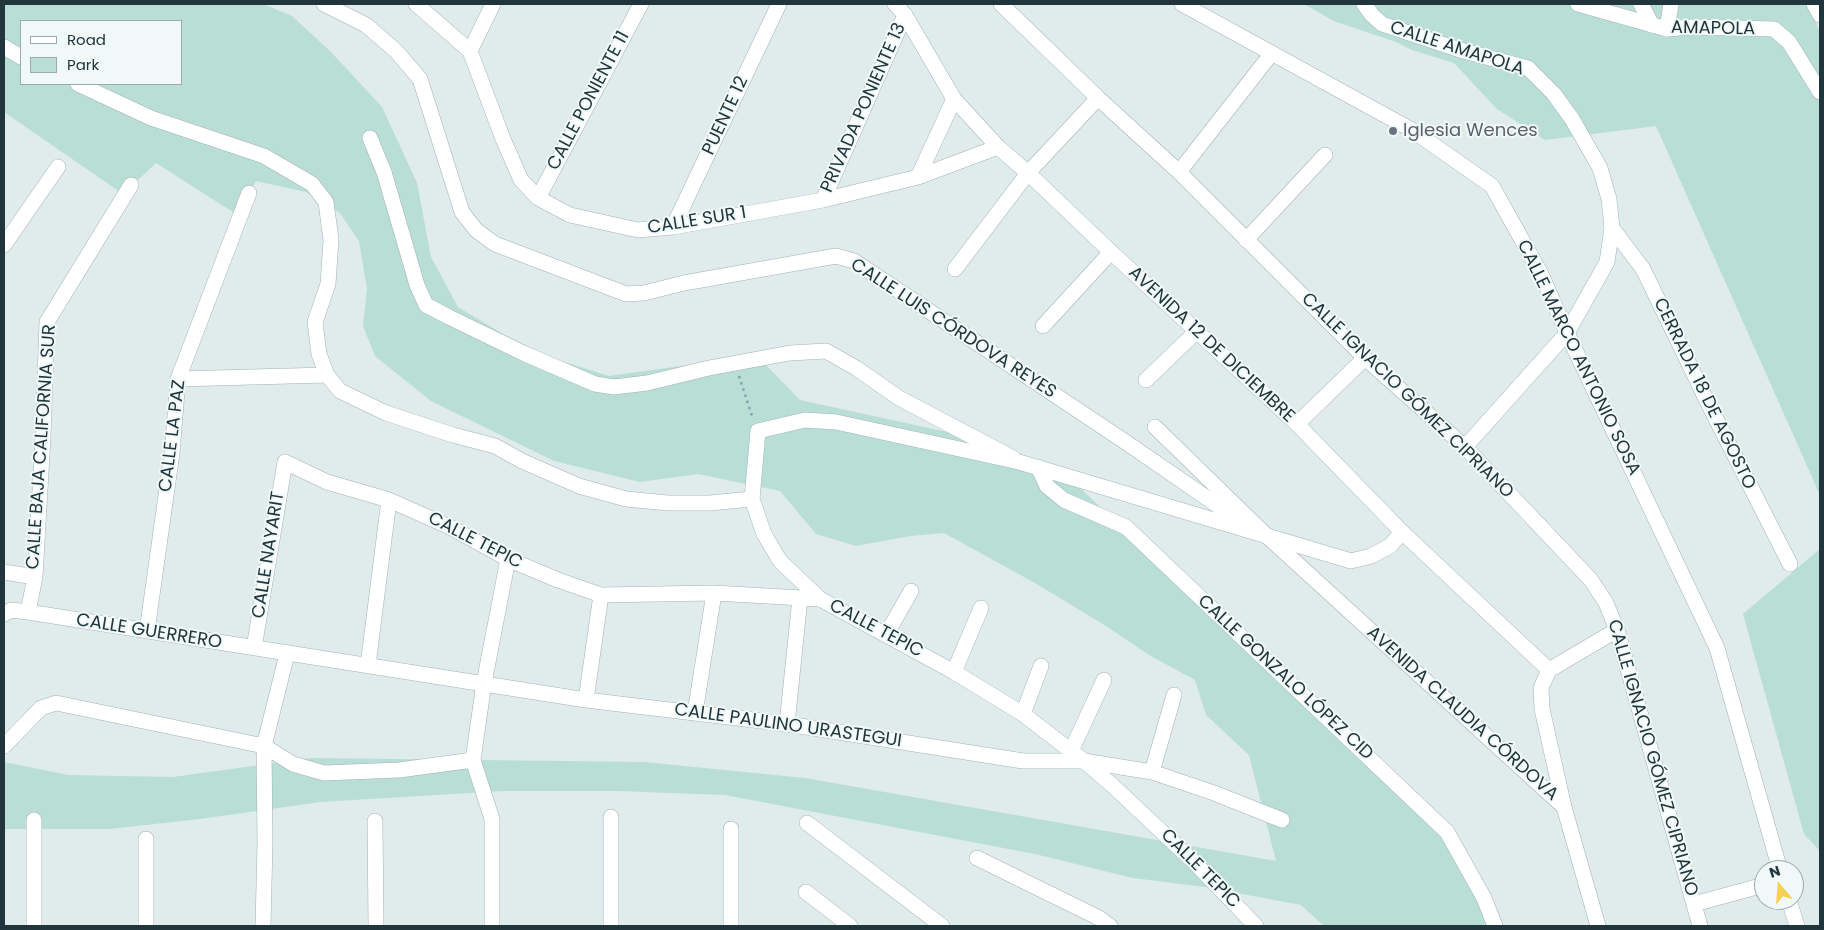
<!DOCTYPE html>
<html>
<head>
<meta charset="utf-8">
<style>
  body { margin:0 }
  #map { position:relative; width:1824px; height:930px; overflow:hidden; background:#e0ebeb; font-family:Poppins,sans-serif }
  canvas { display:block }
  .frame { position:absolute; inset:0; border:5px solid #20363c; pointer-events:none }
  .legend { position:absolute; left:20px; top:20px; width:162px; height:65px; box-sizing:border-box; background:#f0f8f8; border:1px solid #9daaad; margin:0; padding:6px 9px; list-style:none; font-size:15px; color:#20363c }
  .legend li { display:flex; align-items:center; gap:10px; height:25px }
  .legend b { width:25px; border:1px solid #9daaad }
  .north { position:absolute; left:1754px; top:860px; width:50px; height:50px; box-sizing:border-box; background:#f0f8f8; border:1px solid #9daaad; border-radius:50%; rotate:342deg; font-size:14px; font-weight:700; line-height:20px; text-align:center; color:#20363c }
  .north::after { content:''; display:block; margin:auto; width:18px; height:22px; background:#f7cf53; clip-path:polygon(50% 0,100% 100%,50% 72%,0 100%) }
</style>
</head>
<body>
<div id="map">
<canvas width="1824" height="930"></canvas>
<div class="frame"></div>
<ul class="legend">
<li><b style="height:6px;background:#fff"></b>Road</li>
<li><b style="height:14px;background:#b8ded5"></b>Park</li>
</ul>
<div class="north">N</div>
</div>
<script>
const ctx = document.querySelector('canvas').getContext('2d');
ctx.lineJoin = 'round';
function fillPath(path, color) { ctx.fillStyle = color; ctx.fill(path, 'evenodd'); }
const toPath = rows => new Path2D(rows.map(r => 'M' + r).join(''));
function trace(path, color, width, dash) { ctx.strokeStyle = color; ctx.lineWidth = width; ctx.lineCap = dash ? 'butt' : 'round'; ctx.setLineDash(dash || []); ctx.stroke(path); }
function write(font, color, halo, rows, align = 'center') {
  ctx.font = font + ' Poppins,sans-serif'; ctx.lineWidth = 4; ctx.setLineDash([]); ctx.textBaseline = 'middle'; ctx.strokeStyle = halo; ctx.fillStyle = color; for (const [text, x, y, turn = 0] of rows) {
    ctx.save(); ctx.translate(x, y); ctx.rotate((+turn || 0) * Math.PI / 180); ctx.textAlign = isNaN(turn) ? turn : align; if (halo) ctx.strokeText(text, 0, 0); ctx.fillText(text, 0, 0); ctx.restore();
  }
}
const green = toPath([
  [4,4,263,4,292,16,331,52,382,107,417,183,431,257,458,307,533,352,609,376,724,360,762,361,800,400,998,443,1077,485,1372,764,1447,843,1485,916,1489,926,1324,926,1301,905,1205,887,1133,878,1035,854,725,795,618,791,502,791,320,802,200,819,109,829,4,829,4,762,68,775,173,777,311,758,644,762,805,778,1276,861,1249,755,1206,715,1195,680,1149,655,1106,626,1035,583,944,533,910,536,856,546,816,534,780,491,698,474,640,482,554,461,431,401,375,356,363,326,367,289,359,241,340,213,306,192,256,181,236,214,156,163,123,194,4,112],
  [21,21,181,21,181,84,21,84],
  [1304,4,1809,4,1820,33,1820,495,1656,126,1545,140,1497,109,1454,63,1412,50,1396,42,1334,21],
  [1820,549,1820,851,1804,834,1743,614]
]);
const path = toPath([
  [739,376,753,419]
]);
const street = toPath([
  [324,4,366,25,396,51,420,79,462,212,476,230,495,244,626,294,644,293,684,283,836,256,854,261,1127,443,1217,505,1243,527],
  [416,4,470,51,503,139,521,180,538,198,570,215,638,230,673,227,823,200,918,177,998,147],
  [1001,4,1098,98,1179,172,1365,358,1465,447,1591,580,1606,603,1617,630,1700,926],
  [1182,4,1412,130,1492,186,1541,274,1567,333,1717,648,1780,870],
  [1641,4,1652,25],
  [1814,4,1820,15],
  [1667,29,1671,4],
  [4,47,21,57],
  [470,51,493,4],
  [78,84,151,118,264,156,312,184,326,202,331,240,328,284,315,322,319,354,327,375,340,391,386,413,453,435,495,446,522,461,579,486,626,499,668,503,710,503,752,499],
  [370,138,384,172,417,285,426,305,449,317,523,353,595,384,614,387,647,383,709,368,790,353,826,351,856,368,899,398,1013,458],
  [1179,172,1272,53],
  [918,177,954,99],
  [538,198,641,4],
  [823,200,905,15],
  [673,227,779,4],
  [1612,228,1643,269,1709,405,1790,564],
  [1246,240,1325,155],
  [4,245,58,167],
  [955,269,1028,173,1098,98],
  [1043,326,1111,252],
  [178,379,327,375],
  [1146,380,1197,331],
  [1297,424,1365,358],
  [1155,427,1268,537,1564,807],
  [1038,467,1047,486,1064,500,1126,527,1447,832,1484,898,1495,926],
  [1402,532,1549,670],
  [4,572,35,577],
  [28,612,35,577,43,437,47,322,131,185],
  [4,614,11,610,28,612,586,700,787,724,1023,761,1084,761,1152,772,1214,793,1282,820],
  [147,631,172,453,178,379,249,193],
  [886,635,911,591],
  [254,648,285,462,327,482,389,500,450,527,508,559,558,580,601,595,714,593,820,599],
  [368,665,389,500],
  [954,672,981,608],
  [586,700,601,595],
  [695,713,714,593],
  [1023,714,1041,666],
  [787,724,800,598],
  [4,746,41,708,56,703,264,746,293,764,324,773,399,770,473,760],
  [1071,751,1104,680],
  [1152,772,1174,695],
  [611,817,611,926],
  [375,821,376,926],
  [807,823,942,926],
  [977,858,1099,918,1110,926],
  [806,892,850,926],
  [1789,900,1797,926],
  [1694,904,1764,885],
  [34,926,34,820],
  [146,926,146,839],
  [263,926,265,843,264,746,287,654],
  [492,926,492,819,473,760,484,683,508,559],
  [731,926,731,829],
  [1598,926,1564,807,1542,709,1541,688,1549,670,1617,630]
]);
const secondary = toPath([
  [895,4,905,15,954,99,998,147,1028,173,1111,252,1297,424,1402,532,1390,546,1371,556,1351,561,1019,462,836,422,805,420,758,431,752,499,764,534,780,561,820,599,954,672,1023,714,1084,761,1112,785,1195,863,1256,926],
  [1364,4,1372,15,1382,24,1460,50,1528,68,1554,94,1572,119,1600,168,1609,199,1612,228,1607,262,1567,333,1465,447],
  [1578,4,1667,29,1691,27,1774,29,1789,42,1820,92]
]);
const markers = [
  [1393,131,5,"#6b7280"]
];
const streetNames = [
  ["AMAPOLA",1713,29,1],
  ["CALLE AMAPOLA",1457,49,18],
  ["CALLE PONIENTE 11",589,101,-62],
  ["PRIVADA PONIENTE 13",864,108,-66],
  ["PUENTE 12",726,116,-65],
  ["CALLE SUR 1",697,221,-9],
  ["CALLE LUIS CÓRDOVA REYES",953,329,33],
  ["AVENIDA 12 DE DICIEMBRE",1211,345,43],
  ["CALLE MARCO ANTONIO SOSA",1578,358,64],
  ["CERRADA 18 DE AGOSTO",1704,394,64],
  ["CALLE IGNACIO GÓMEZ CIPRIANO",1407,396,44],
  ["CALLE LA PAZ",173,436,-83],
  ["CALLE BAJA CALIFORNIA SUR",42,447,-86],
  ["CALLE TEPIC",475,541,27],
  ["CALLE NAYARIT",269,555,-81],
  ["CALLE TEPIC",876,629,28],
  ["CALLE GUERRERO",149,632,9],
  ["CALLE GONZALO LÓPEZ CID",1285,678,43],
  ["AVENIDA CLAUDIA CÓRDOVA",1462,714,42],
  ["CALLE PAULINO URASTEGUI",788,726,8],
  ["CALLE IGNACIO GÓMEZ CIPRIANO",1652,758,74],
  ["CALLE TEPIC",1200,869,45]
];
const worshipNames = [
  ["Iglesia Wences",1403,131]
];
fillPath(green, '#b8ded5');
trace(street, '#a3b1b3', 16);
trace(secondary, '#a1b6bb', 16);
trace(path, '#7fa7b0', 2.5, [2.5, 4]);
trace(street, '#fff', 15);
trace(secondary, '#fff', 15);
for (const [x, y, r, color] of markers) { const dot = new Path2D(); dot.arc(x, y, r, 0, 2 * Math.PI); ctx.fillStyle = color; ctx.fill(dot); trace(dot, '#f0f8f8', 2); }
write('18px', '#20363c', '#f0f8f8', streetNames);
write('18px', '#5b616d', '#f0f8f8', worshipNames, 'left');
</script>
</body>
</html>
